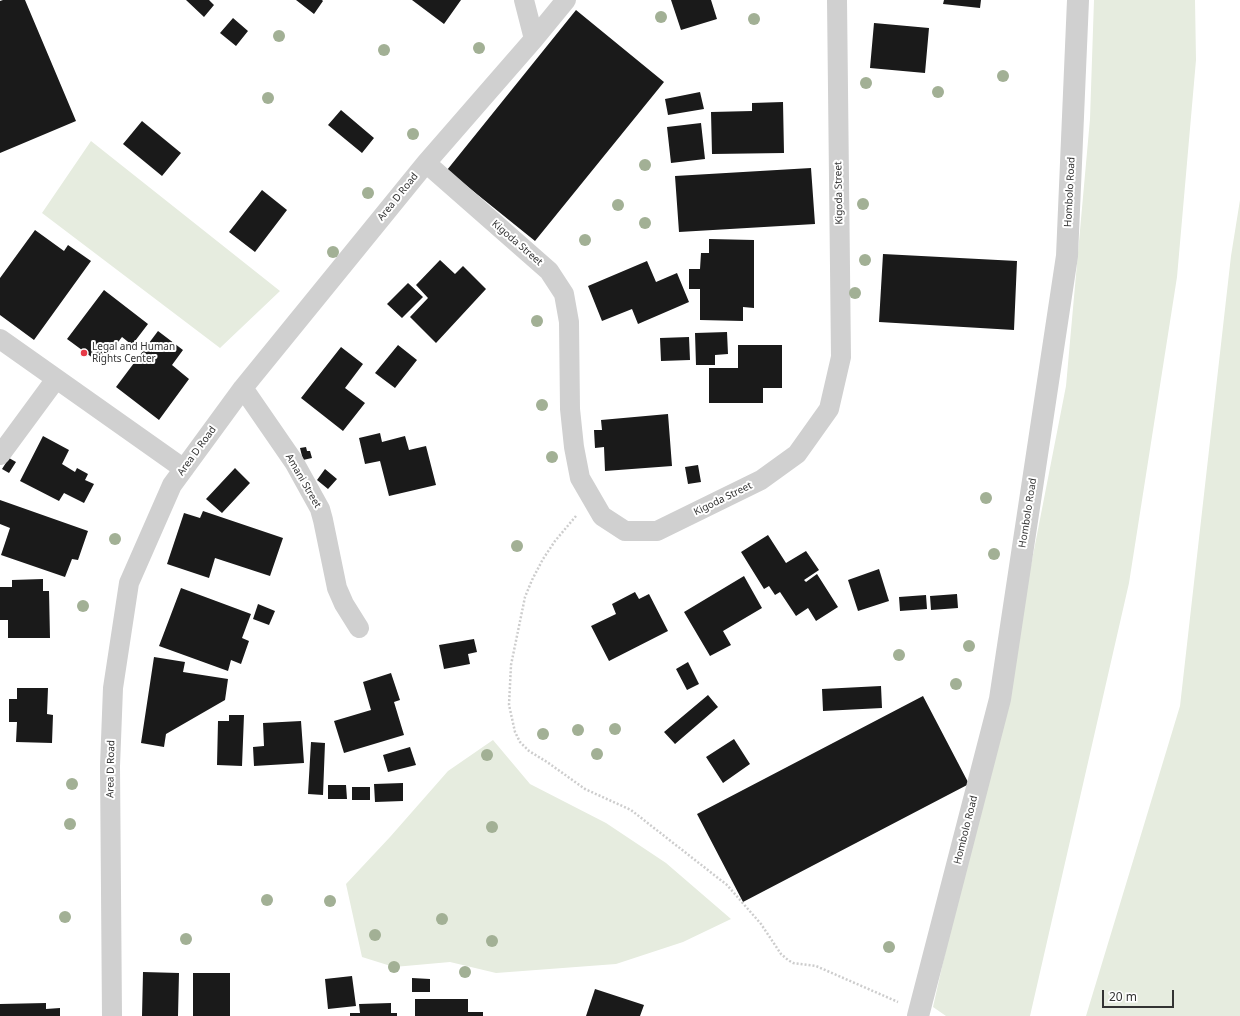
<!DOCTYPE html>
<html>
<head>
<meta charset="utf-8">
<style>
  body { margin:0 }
  #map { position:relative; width:1240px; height:1016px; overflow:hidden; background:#fff; font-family:"Noto Sans",sans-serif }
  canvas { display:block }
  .scale { position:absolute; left:1102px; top:990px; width:72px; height:18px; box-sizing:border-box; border:2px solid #333; border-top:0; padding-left:5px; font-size:12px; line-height:14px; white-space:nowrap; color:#333; -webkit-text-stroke:3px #fff; paint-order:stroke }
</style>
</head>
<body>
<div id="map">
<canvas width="1240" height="1016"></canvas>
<div class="scale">20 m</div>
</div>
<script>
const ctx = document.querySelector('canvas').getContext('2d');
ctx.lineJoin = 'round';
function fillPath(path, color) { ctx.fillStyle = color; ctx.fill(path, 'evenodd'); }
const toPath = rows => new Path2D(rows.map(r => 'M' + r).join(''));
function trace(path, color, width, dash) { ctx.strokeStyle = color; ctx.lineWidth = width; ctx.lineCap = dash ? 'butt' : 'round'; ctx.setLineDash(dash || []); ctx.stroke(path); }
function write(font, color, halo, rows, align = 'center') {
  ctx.font = font + ' "Noto Sans",sans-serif'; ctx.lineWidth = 4; ctx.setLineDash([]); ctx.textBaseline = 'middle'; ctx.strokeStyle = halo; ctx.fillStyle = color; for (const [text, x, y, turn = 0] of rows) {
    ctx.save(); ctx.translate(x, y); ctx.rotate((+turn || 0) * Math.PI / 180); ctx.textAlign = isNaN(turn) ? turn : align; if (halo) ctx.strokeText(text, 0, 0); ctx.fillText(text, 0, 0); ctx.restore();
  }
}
const green = toPath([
  [1094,0,1195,0,1196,60,1177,277,1129,583,1030,1016,946,1016,933,1007,1024,601,1066,386,1090,119],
  [91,141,280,291,220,348,42,213],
  [1240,200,1240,1016,1086,1016,1180,706,1231,256],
  [493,740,530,784,606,823,666,863,731,919,683,942,616,964,496,973,450,962,394,967,362,957,346,884,390,837,448,771]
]);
const building = toPath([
  [3,0,25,0,76,121,0,153,0,1],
  [186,0,209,0,214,5,204,17],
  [296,0,322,0,323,1,314,14],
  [412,0,461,0,444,24],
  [671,0,711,0,717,19,681,30],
  [944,0,981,0,980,8,943,4],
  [576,10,664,82,535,241,447,170],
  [233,18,248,31,236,46,220,33],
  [874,23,929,28,925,73,870,68],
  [700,92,704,109,668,115,665,99],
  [783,102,784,153,712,154,711,112,752,111,752,103],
  [341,110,374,138,362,153,328,125],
  [142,121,181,153,162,176,123,144],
  [701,123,705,159,671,163,667,127],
  [811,168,815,224,679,232,675,176],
  [262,190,287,210,255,252,229,232],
  [35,230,64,251,68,245,91,261,34,340,0,315,0,278],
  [709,239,754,240,754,308,743,307,743,321,700,320,700,289,689,289,689,269,700,269,701,253,709,253],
  [883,254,1017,261,1014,330,879,322],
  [440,260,455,274,463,266,486,289,436,343,410,317,428,298,416,285],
  [647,261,656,282,677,273,689,302,638,324,632,309,602,321,588,286],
  [408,283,423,297,402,318,387,304],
  [104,290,148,324,132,345,122,337,101,364,67,339],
  [158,331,183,350,172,365,189,379,159,420,116,387],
  [727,332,728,354,715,355,715,365,696,365,695,333],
  [689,337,690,360,661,361,660,338],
  [398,345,417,360,395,388,375,373],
  [738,345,782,345,782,388,763,388,763,403,709,403,709,368,738,368],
  [341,347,363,364,345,388,365,403,343,431,301,398],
  [668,414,672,466,605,471,604,447,595,448,594,430,602,430,601,420],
  [380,433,382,442,405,436,409,450,426,446,436,485,389,496,380,461,365,464,359,438],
  [43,436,69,450,62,464,75,472,77,468,88,474,85,480,94,484,84,503,64,493,59,501,20,481],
  [306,447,307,451,310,451,312,458,303,460,300,448],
  [9,458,16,462,9,473,2,469],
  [698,465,701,482,688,484,685,467],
  [235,468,250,483,222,513,206,499],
  [325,469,337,479,328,489,317,480],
  [0,500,88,531,78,560,72,559,65,577,1,555,10,528,0,524],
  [203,511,283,538,270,576,215,558,209,578,167,564,184,513,200,518],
  [768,535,786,563,806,551,819,570,804,580,806,582,817,574,838,607,816,621,808,608,796,616,780,592,775,595,769,586,764,589,741,552],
  [879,569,889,601,858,611,848,580],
  [744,576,762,608,723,631,731,645,710,656,684,612],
  [43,579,43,591,49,591,50,638,8,638,8,620,0,620,0,587,12,587,12,580],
  [181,588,251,614,242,638,249,641,241,664,231,660,228,671,159,646],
  [635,592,639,599,649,594,668,631,609,661,591,626,616,614,612,604],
  [957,594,958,608,931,610,930,596],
  [926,595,927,609,900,611,899,597],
  [258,604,275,611,269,625,253,619],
  [474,639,477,652,468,654,470,664,444,669,439,645],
  [154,657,185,662,183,672,228,679,225,700,166,734,164,747,141,743],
  [688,662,699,684,687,690,676,669],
  [391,673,400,700,394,702,404,735,344,753,334,721,371,710,363,682],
  [881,686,882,708,823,711,822,689],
  [17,688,48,688,47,714,53,715,52,743,16,742,17,722,9,722,9,699,17,699],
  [708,695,718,707,675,744,664,732],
  [923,696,969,784,743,902,697,814],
  [229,715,244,715,242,766,217,765,218,721,229,721],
  [301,721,304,763,254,766,253,747,264,746,263,723],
  [734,739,750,764,723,783,706,757],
  [311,742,325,743,323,795,308,794],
  [410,747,416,765,388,772,383,755],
  [403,783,403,801,375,802,374,784],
  [328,785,346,785,347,799,328,799],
  [352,787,370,787,370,800,352,800],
  [143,972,179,973,178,1016,142,1016],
  [193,973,230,973,230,1016,193,1016],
  [352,976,356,1006,328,1009,325,979],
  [412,978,430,979,430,992,412,992],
  [595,989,644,1005,640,1016,586,1016],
  [415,999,468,999,468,1012,483,1012,483,1016,415,1016],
  [46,1003,46,1009,60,1008,60,1016,0,1016,0,1004],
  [391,1003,391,1013,397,1013,397,1016,350,1016,350,1013,360,1013,359,1004]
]);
const path = toPath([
  [576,516,555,541,543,559,532,580,525,597,511,665,509,705,515,732,520,742,529,751,547,762,585,789,631,810,727,885,761,924,781,954,788,960,793,963,816,966,898,1002]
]);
const minor = toPath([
  [524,0,534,39],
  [426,163,549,271,564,294,569,322,570,409,574,447,580,478,602,516,625,531,657,531,761,480,797,454,829,409,841,357,837,0],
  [0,339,184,469],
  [243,388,294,462,320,509,323,520,337,588,344,604,359,628],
  [0,455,56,379],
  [112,1016,110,766,113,688,129,583,172,485,243,388,426,163,534,39,566,0]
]);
const tertiary = toPath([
  [918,1016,1000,699,1067,256,1078,0]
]);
const trees = [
  [661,17],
  [754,19],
  [279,36],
  [479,48],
  [384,50],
  [1003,76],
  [866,83],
  [938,92],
  [268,98],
  [413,134],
  [645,165],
  [368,193],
  [863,204],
  [618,205],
  [645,223],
  [585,240],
  [333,252],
  [865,260],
  [855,293],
  [537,321],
  [542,405],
  [552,457],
  [986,498],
  [115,539],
  [517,546],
  [994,554],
  [83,606],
  [969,646],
  [899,655],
  [956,684],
  [615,729],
  [578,730],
  [543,734],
  [597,754],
  [487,755],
  [72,784],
  [70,824],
  [492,827],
  [267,900],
  [330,901],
  [65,917],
  [442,919],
  [375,935],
  [186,939],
  [492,941],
  [889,947],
  [394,967],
  [465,972]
];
const markers = [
  [84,353,4,"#e63946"]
];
const streetNames = [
  ["Hombolo Road",1070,192,-87],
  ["Kigoda Street",839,193,-91],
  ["Area D Road",398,197,-51],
  ["Kigoda Street",517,243,41],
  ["Area D Road",197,451,-54],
  ["Amani Street",303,481,60],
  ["Kigoda Street",723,499,-26],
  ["Hombolo Road",1028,513,-81],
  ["Area D Road",111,769,-89],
  ["Hombolo Road",966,830,-76]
];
const poiNames = [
  ["Legal and Human",92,347],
  ["Rights Center",92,359]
];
fillPath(green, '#e6ecdf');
fillPath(building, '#1a1a1a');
trace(path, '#cdcdcd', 2.5, [2, 2]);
trace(minor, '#d0d0d0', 20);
trace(tertiary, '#d0d0d0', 22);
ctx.fillStyle = '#a2b095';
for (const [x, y] of trees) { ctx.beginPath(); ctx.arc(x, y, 6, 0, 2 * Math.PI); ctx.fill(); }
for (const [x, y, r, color] of markers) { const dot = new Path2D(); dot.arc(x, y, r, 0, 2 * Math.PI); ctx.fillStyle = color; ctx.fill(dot); trace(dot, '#fff', 1.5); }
write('10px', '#333', '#fff', streetNames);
write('10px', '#333', '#fff', poiNames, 'left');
</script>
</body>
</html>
